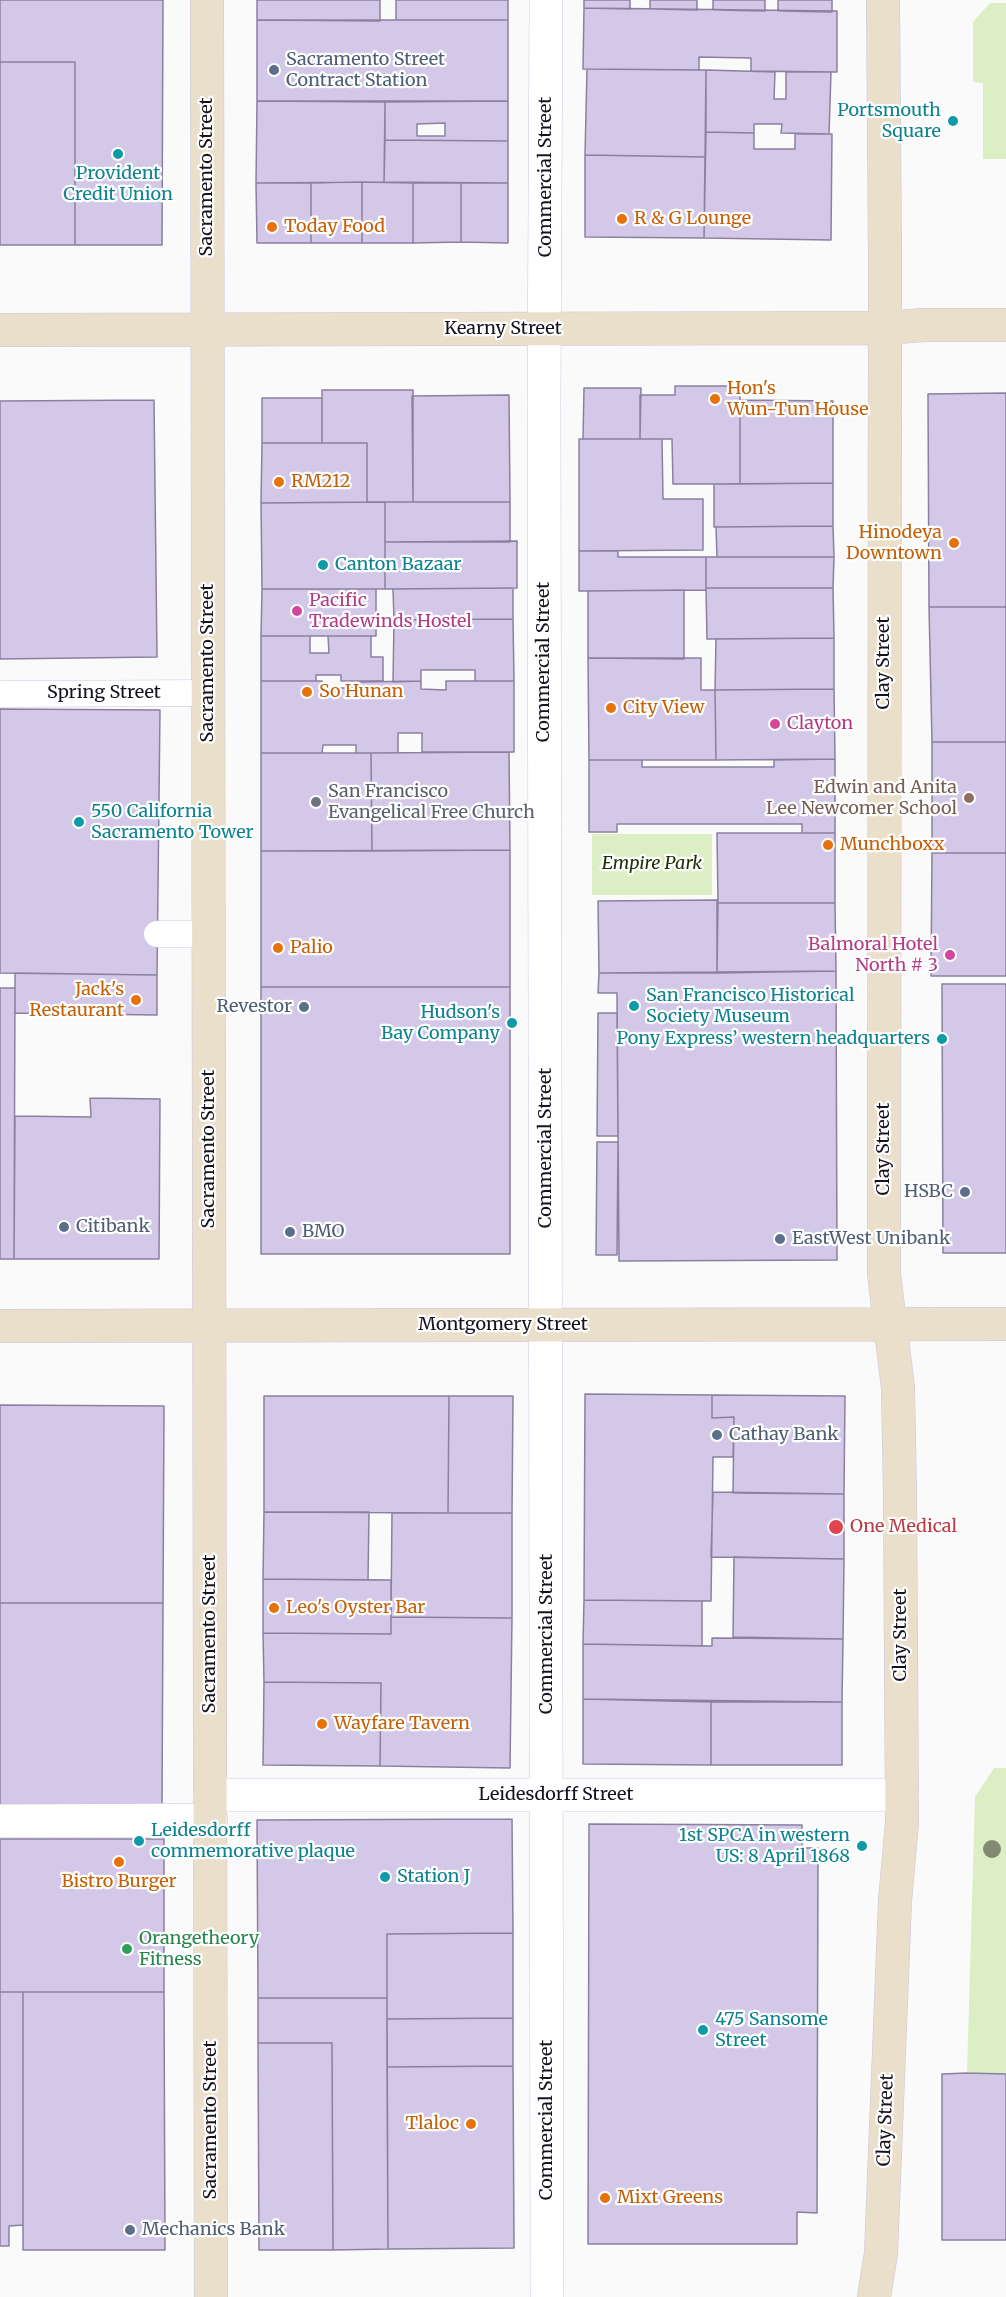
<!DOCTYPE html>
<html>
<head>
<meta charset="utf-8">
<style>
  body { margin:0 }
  canvas { display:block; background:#fafafa }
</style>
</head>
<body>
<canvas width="1006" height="2297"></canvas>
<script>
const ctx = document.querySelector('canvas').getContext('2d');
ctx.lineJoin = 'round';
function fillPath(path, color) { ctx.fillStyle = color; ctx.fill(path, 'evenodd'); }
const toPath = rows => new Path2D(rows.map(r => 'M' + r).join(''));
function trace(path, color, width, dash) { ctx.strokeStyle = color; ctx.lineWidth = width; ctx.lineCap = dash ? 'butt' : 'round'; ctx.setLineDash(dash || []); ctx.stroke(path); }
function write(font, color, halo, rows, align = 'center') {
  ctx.font = font + ' Merriweather,serif'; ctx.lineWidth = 4.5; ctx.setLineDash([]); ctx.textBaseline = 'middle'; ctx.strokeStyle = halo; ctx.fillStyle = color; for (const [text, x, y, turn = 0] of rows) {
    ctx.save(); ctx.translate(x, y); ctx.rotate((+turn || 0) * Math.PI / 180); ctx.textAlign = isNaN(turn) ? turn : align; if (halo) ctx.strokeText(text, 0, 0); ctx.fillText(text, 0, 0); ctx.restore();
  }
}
const green = toPath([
  [990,3,1006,3,1006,159,983,159,983,83,973,82,973,22],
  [592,834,712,834,712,895,592,895],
  [994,1768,1006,1768,1006,2074,967,2073,975,1797]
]);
const building = toPath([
  [0,0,163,0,162,245,75,245,75,62,0,62,0,0],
  [257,0,380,0,380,21,257,20,257,0],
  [396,0,508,0,508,20,396,20,396,0],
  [584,0,630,0,630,9,584,8,584,0],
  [650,0,697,0,697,10,650,9,650,0],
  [713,0,765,0,765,11,713,10,713,0],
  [778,0,832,0,832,12,778,11,778,0],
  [584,8,837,11,837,72,751,71,751,58,699,57,699,70,583,69,584,8],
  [257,20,508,20,508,101,257,101,257,20],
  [0,62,75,62,75,245,0,245,0,62],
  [587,69,706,70,705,157,585,155,587,69],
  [706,70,775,72,774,99,786,99,786,72,831,72,829,134,781,133,782,124,754,124,754,133,706,132,706,70],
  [257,101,385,102,384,182,256,183,257,101],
  [508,101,508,141,385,140,385,102,508,101],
  [445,123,445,136,417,136,417,124,445,123],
  [706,132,754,133,754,149,795,149,795,134,832,134,831,240,704,238,706,132],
  [385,140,508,141,508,183,384,182,385,140],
  [585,155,705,157,704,238,585,237,585,155],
  [362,182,362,243,311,243,311,183,362,182],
  [362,182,413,183,413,243,362,243,362,182],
  [256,183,311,183,311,243,257,243,256,183],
  [413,183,461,183,461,242,413,243,413,183],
  [461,183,508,183,508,243,461,242,461,183],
  [675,386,740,386,740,484,673,484,672,439,640,439,640,395,675,395,675,386],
  [584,388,641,388,640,439,583,439,584,388],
  [322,390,413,390,413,502,367,502,367,443,322,443,322,390],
  [1006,393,1006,607,929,607,928,394,1006,393],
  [509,395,510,502,413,502,412,396,509,395],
  [262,398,322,398,322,443,262,443,262,398],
  [154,400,157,657,0,659,0,401,154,400],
  [740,400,833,401,833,483,740,484,740,400],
  [579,439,662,439,663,499,703,499,703,550,579,551,579,439],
  [262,443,367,443,367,502,261,503,262,443],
  [833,483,833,526,714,527,714,484,833,483],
  [385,502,510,502,510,542,385,542,385,502],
  [385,502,385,589,262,589,261,503,385,502],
  [833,526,834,557,717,557,716,527,833,526],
  [517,541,517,588,385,589,385,542,517,541],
  [579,551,618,551,618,557,706,557,706,590,579,591,579,551],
  [706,557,834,557,833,588,706,588,706,557],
  [513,588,513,619,394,620,393,589,513,588],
  [706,588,833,588,834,638,707,639,706,588],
  [262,589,376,589,376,636,261,636,262,589],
  [684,590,684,659,588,658,588,591,684,590],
  [929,607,1006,607,1006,742,932,742,929,607],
  [513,619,514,681,475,681,475,670,421,670,421,681,393,682,394,620,513,619],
  [261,636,310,636,310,653,329,653,328,636,371,636,371,657,383,657,383,681,341,681,341,675,316,675,316,681,261,681,261,636],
  [834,638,834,689,715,690,716,639,834,638],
  [588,658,701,658,701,690,715,690,716,760,589,760,588,658],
  [261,681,322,681,323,688,358,688,358,682,421,681,421,689,446,690,446,681,514,681,514,752,422,752,422,733,398,733,398,753,356,753,356,745,323,745,322,753,261,753,261,681],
  [834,689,835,759,716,760,715,690,834,689],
  [0,709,160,710,157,975,0,973,0,709],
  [932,742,1006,742,1006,853,932,853,932,742],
  [509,752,510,850,372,851,371,753,509,752],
  [261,753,371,753,372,851,261,851,261,753],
  [835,759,835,833,802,833,802,824,617,824,617,832,589,832,589,760,642,760,642,767,774,767,774,760,835,759],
  [717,833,835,833,835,903,718,903,717,833],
  [510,850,510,987,261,987,261,851,510,850],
  [932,853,1006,853,1006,976,931,976,932,853],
  [717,900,717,973,599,973,598,901,717,900],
  [718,903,835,903,836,971,717,973,718,903],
  [836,971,837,1260,619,1261,617,993,598,993,599,973,836,971],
  [15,973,157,975,157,1015,15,1013,15,973],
  [942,984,1006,984,1006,1253,943,1253,942,984],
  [261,987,510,987,510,1254,261,1254,261,987],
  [0,988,15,988,14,1259,0,1259,0,988],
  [598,1013,617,1013,618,1136,597,1136,598,1013],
  [90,1098,160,1099,159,1259,14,1259,15,1116,91,1117,90,1098],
  [597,1142,618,1142,617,1255,596,1255,597,1142],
  [585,1394,712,1395,712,1418,734,1417,733,1457,713,1457,711,1601,584,1600,585,1394],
  [712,1395,845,1396,844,1494,733,1493,734,1417,712,1418,712,1395],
  [264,1396,449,1396,448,1513,264,1512,264,1396],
  [449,1396,513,1396,512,1513,448,1513,449,1396],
  [0,1405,164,1406,163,1603,0,1603,0,1405],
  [713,1492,844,1494,844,1559,711,1557,713,1492],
  [264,1512,369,1512,368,1580,263,1579,264,1512],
  [392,1513,512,1513,512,1618,391,1617,392,1513],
  [734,1557,844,1559,843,1639,733,1637,734,1557],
  [263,1579,391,1580,391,1634,263,1633,263,1579],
  [584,1600,702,1601,702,1646,583,1644,584,1600],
  [0,1603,163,1603,162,1808,0,1807,0,1603],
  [391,1617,512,1618,510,1768,380,1766,381,1683,264,1682,263,1633,391,1634,391,1617],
  [712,1638,843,1639,842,1702,583,1699,583,1644,712,1646,712,1638],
  [264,1682,381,1683,380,1766,263,1765,264,1682],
  [583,1699,711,1702,711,1765,583,1764,583,1699],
  [711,1702,842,1702,842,1765,711,1765,711,1702],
  [512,1819,513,1933,387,1934,387,1998,258,1998,257,1820,512,1819],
  [589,1824,802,1825,802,1848,818,1848,817,2213,797,2212,797,2244,588,2244,589,1824],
  [0,1839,164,1839,164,1992,0,1992,0,1839],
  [513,1933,513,2018,387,2019,387,1934,513,1933],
  [0,1992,23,1992,23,2225,9,2226,9,2246,0,2246,0,1992],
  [23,1992,164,1992,165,2250,23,2250,23,1992],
  [258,1998,387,1998,388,2249,333,2250,332,2043,258,2043,258,1998],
  [513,2018,513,2066,387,2067,387,2019,513,2018],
  [258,2043,332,2043,333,2250,259,2250,258,2043],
  [513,2066,514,2248,388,2249,387,2067,513,2066],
  [967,2073,1006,2074,1006,2240,942,2240,942,2074,967,2073]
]);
const lane = toPath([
  [0,694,208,693],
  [157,934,209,934]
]);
const street = toPath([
  [546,0,544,399,547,2297],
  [210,1795,902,1795],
  [0,1821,211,1820]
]);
const secondary = toPath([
  [207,0,211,2297],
  [0,330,885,328,924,325,1006,325],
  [0,1326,1006,1324],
  [874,2297,881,2253,895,1901,902,1822,900,1496,898,1388,884,1274,885,260,883,0]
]);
const trees = [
  [992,1849]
];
const markers = [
  [274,70,6,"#5c6f8a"],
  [953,121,6,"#0f9aa8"],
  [118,154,6,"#0f9aa8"],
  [622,219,6,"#e8710a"],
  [272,227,6,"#e8710a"],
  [715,399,6,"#e8710a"],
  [279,482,6,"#e8710a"],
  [954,543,6,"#e8710a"],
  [323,565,6,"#0f9aa8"],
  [297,611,6,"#d1479c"],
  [307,692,6,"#e8710a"],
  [611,708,6,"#e8710a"],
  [775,724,6,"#d1479c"],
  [969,798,6,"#8d6e63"],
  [316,802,6,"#6b7280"],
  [79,822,6,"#0f9aa8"],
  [828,845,6,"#e8710a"],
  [278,948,6,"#e8710a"],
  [950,955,6,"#d1479c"],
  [136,1000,6,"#e8710a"],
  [634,1006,6,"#0f9aa8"],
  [304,1007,6,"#5c6f8a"],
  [512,1023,6,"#0f9aa8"],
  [942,1039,6,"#0f9aa8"],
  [965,1192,6,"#5c6f8a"],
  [64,1227,6,"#5c6f8a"],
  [290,1232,6,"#5c6f8a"],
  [780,1239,6,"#5c6f8a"],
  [717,1435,6,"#5c6f8a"],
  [836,1527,8,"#e0444e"],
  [274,1608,6,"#e8710a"],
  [322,1724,6,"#e8710a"],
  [139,1841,6,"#0f9aa8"],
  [862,1846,6,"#0f9aa8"],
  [119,1862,6,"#e8710a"],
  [385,1877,6,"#0f9aa8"],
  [127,1949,6,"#2e9e5b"],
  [703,2030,6,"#0f9aa8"],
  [471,2124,6,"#e8710a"],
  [605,2198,6,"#e8710a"],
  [130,2230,6,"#5c6f8a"]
];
const serviceNames = [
  ["Sacramento Street",286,60],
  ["Contract Station",286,81],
  ["Revestor",292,1007,"right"],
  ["HSBC",953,1192,"right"],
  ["Citibank",76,1227],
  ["BMO",302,1232],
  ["EastWest Unibank",792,1239],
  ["Cathay Bank",729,1435],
  ["Mechanics Bank",142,2230]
];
const cultureNames = [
  ["Portsmouth",941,111,"right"],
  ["Square",941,132,"right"],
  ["Provident",118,174,"center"],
  ["Credit Union",118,195,"center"],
  ["Canton Bazaar",335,565],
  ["550 California",91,812],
  ["Sacramento Tower",91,833],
  ["San Francisco Historical",646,996],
  ["Society Museum",646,1017],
  ["Hudson's",500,1013,"right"],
  ["Bay Company",500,1034,"right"],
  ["Pony Express’ western headquarters",930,1039,"right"],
  ["Leidesdorff",151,1831],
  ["commemorative plaque",151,1852],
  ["1st SPCA in western",850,1836,"right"],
  ["US: 8 April 1868",850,1857,"right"],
  ["Station J",397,1877],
  ["475 Sansome",715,2020],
  ["Street",715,2041]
];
const streetNames = [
  ["Sacramento Street",207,177,-90],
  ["Commercial Street",546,177,-90],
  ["Kearny Street",503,329],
  ["Commercial Street",544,662,-90],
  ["Sacramento Street",208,663,-90],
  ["Clay Street",884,663,-90],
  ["Spring Street",104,693],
  ["Commercial Street",546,1148,-90],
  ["Sacramento Street",209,1149,-90],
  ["Clay Street",884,1149,-90],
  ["Montgomery Street",503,1325],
  ["Sacramento Street",210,1634,-90],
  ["Commercial Street",547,1634,-90],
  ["Clay Street",901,1635,-90],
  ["Leidesdorff Street",556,1795],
  ["Sacramento Street",211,2120,-90],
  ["Commercial Street",547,2120,-90],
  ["Clay Street",886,2120,-88]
];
const foodNames = [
  ["R & G Lounge",634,219],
  ["Today Food",284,227],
  ["Hon's",727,389],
  ["Wun-Tun House",727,410],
  ["RM212",291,482],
  ["Hinodeya",942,533,"right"],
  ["Downtown",942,554,"right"],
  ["So Hunan",319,692],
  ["City View",623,708],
  ["Munchboxx",840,845],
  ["Palio",290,948],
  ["Jack's",124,990,"right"],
  ["Restaurant",124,1011,"right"],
  ["Leo's Oyster Bar",286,1608],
  ["Wayfare Tavern",334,1724],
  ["Bistro Burger",119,1882,"center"],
  ["Tlaloc",459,2124,"right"],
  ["Mixt Greens",617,2198]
];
const hotelNames = [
  ["Pacific",309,601],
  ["Tradewinds Hostel",309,622],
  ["Clayton",787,724],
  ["Balmoral Hotel",938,945,"right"],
  ["North # 3",938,966,"right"]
];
const educationNames = [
  ["Edwin and Anita",957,788],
  ["Lee Newcomer School",957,809]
];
const worshipNames = [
  ["San Francisco",328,792],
  ["Evangelical Free Church",328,813]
];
const parkNames = [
  ["Empire Park",652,864]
];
const healthNames = [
  ["One Medical",850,1527]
];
const leisureNames = [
  ["Orangetheory",139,1939],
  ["Fitness",139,1960]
];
fillPath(green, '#dcefc4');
fillPath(building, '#d4c8e9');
trace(building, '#8b809f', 1.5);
trace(lane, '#cfc3e4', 27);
trace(street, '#cfc3e4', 34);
trace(secondary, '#cfc3e4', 34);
trace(lane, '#fff', 26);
trace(street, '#fff', 33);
trace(secondary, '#eadfca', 33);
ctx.fillStyle = '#828a73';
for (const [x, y] of trees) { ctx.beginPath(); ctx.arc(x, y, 9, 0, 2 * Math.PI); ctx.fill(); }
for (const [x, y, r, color] of markers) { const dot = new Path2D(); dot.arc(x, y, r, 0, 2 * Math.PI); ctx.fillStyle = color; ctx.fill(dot); trace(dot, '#fff', 2); }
write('18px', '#4e5e75', '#fff', serviceNames, 'left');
write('18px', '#0d838f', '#fff', cultureNames, 'left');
write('18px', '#15111d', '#fff', streetNames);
write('18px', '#c56008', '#fff', foodNames, 'left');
write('18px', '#b23c85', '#fff', hotelNames, 'left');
write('18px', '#785e54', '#fff', educationNames, 'right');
write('18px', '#5b616d', '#fff', worshipNames, 'left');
write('italic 18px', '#202f05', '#fff', parkNames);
write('18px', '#be3a42', '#fff', healthNames, 'left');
write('18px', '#27864d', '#fff', leisureNames, 'left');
</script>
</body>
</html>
